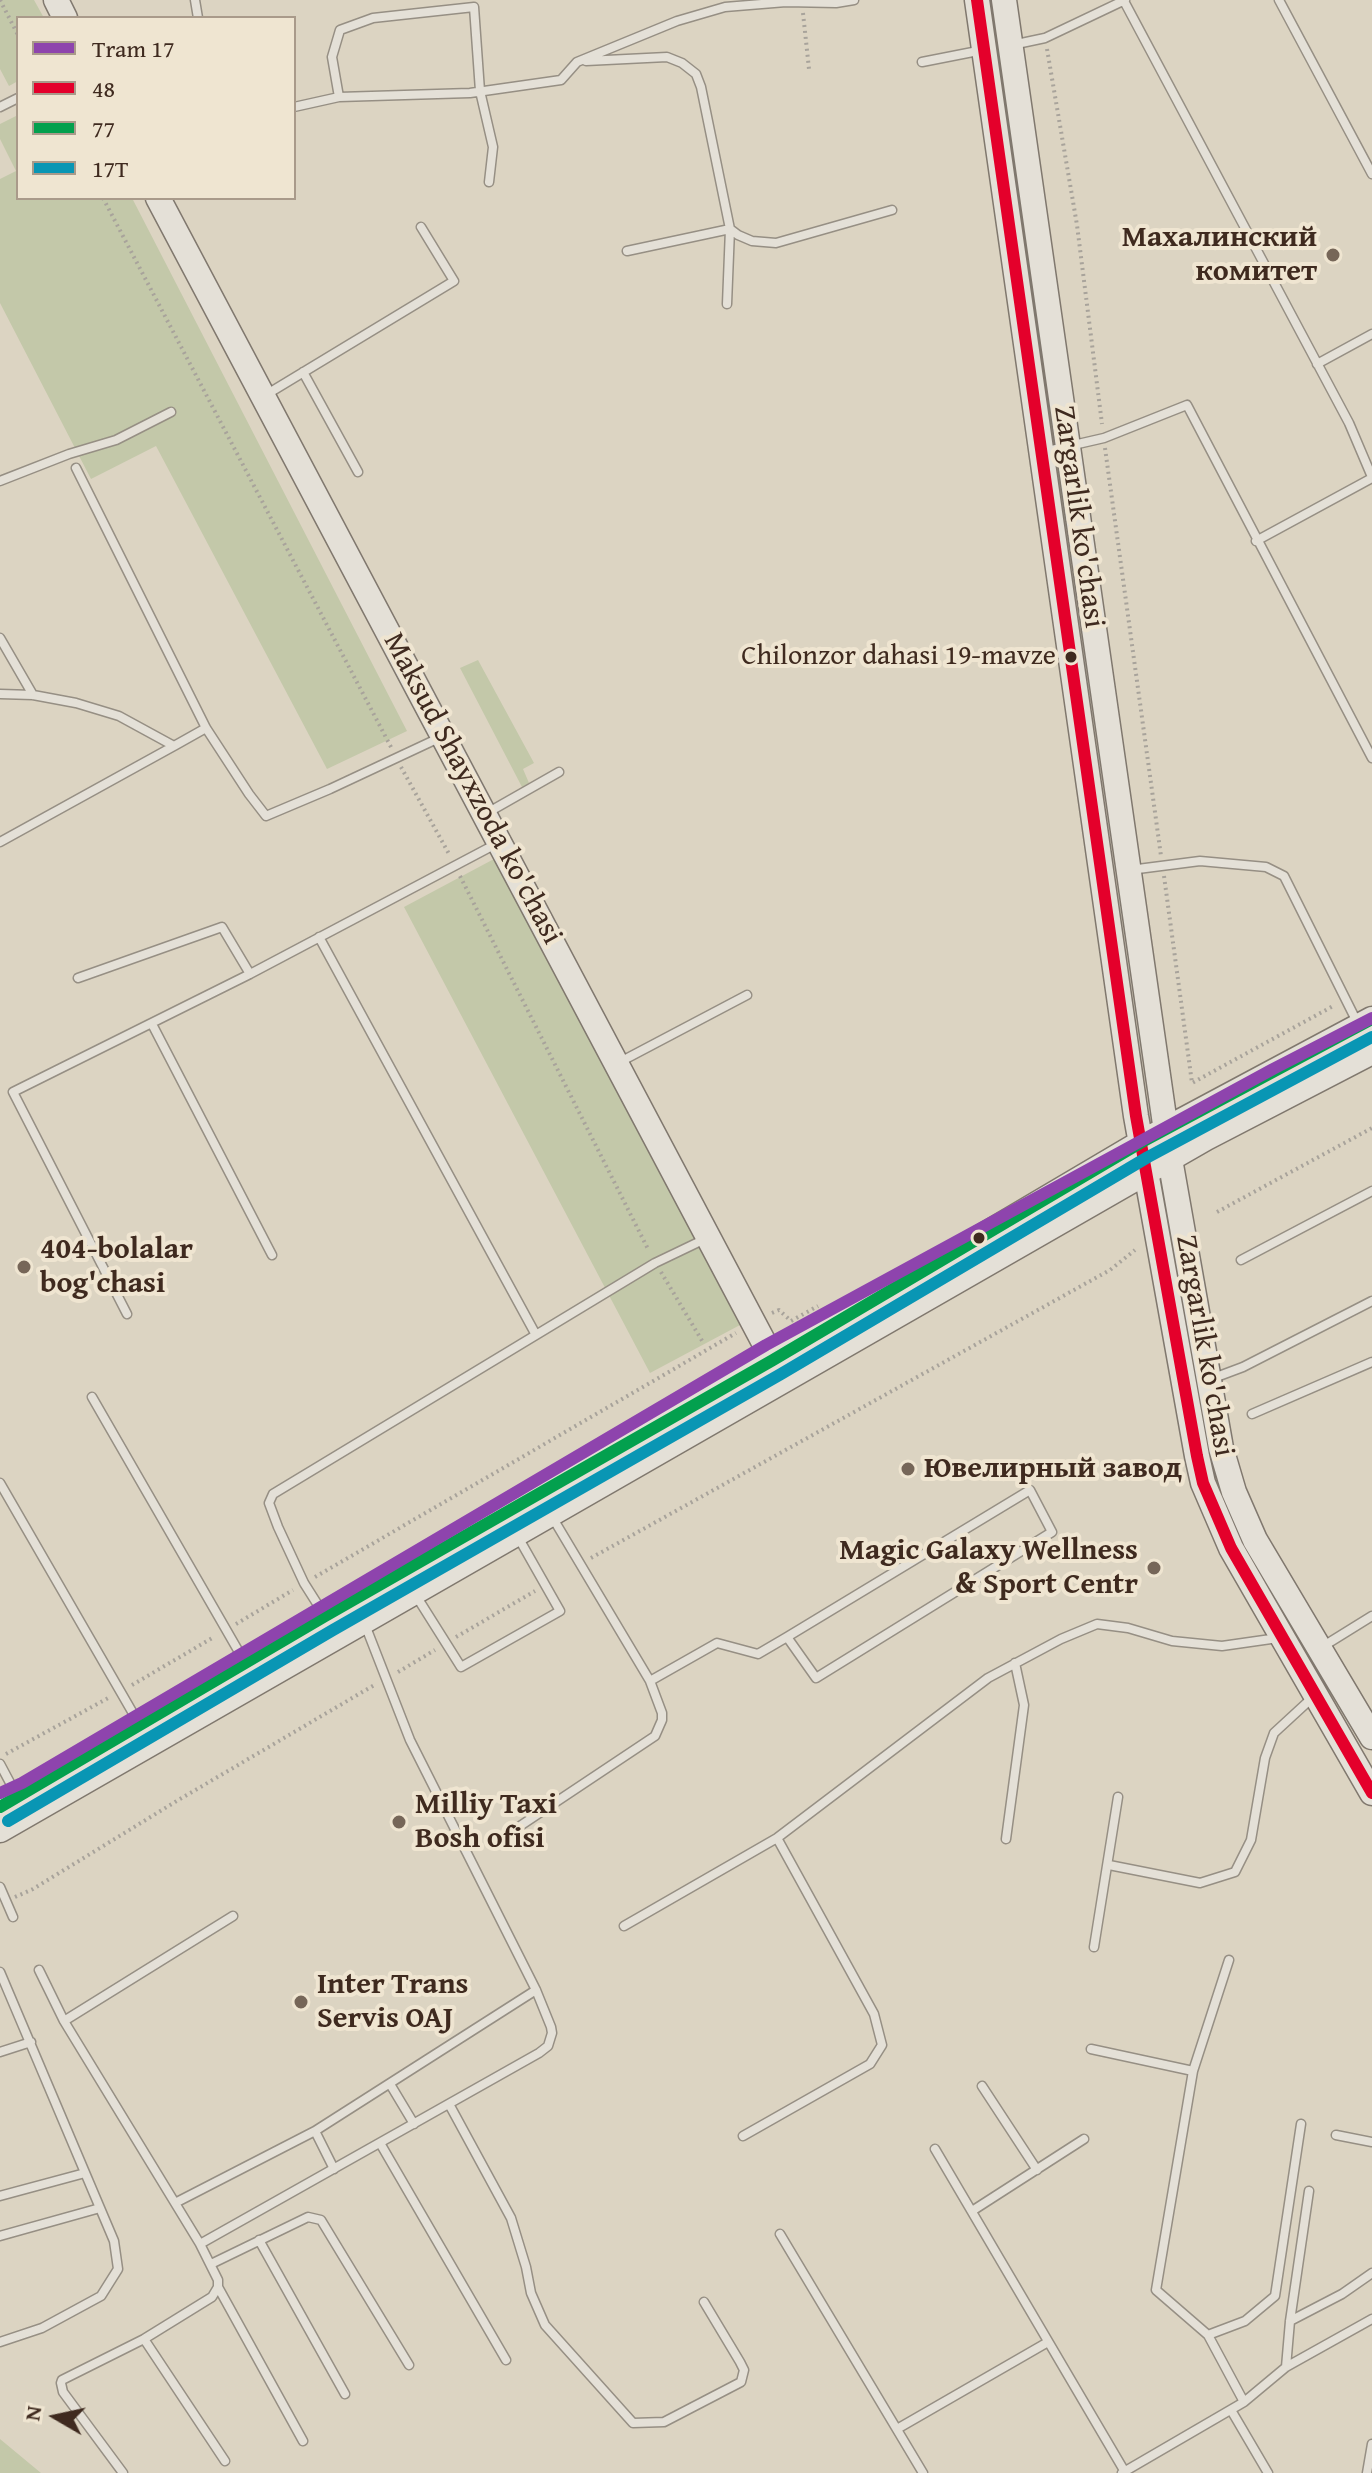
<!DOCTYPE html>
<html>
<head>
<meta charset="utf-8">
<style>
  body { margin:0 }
  #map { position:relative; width:1372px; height:2473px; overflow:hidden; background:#dcd4c2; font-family:"Gentium Book Plus",serif }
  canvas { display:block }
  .legend { position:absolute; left:16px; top:16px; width:280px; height:184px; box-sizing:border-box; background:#efe5d1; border:2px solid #a99a8a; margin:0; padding:10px 14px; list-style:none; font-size:24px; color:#3f2a1f }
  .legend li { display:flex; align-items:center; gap:16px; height:40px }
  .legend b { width:40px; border:2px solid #a99a8a }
  .north { position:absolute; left:16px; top:2377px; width:80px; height:80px; -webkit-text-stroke:6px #efe5d1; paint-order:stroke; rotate:279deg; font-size:22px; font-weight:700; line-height:32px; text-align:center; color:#3f2a1f }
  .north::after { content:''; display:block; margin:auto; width:28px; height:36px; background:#3f2a1f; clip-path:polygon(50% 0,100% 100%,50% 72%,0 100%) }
</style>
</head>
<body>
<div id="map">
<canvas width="1372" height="2473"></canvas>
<ul class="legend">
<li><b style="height:10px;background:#8e44ad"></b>Tram 17</li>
<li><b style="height:10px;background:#e4002b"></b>48</li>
<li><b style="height:10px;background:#03a04e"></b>77</li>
<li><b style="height:10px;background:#0996b4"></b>17T</li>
</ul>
<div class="north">N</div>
</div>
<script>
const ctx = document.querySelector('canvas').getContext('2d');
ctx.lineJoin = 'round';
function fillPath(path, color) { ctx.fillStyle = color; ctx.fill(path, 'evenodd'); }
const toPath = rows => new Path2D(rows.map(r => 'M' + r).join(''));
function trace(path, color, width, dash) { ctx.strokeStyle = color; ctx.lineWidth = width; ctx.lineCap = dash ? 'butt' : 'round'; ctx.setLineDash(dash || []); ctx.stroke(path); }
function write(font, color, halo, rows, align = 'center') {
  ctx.font = font + ' "Gentium Book Plus",serif'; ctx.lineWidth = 8; ctx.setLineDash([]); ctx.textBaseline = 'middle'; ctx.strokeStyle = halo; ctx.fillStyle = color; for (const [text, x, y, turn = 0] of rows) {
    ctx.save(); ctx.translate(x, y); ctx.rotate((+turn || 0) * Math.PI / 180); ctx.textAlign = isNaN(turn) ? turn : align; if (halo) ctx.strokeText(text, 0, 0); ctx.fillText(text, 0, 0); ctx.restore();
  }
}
const green = toPath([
  [0,0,34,0,44,18,18,18,18,81,9,86,0,69],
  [18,115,18,198,132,198,407,731,327,769,156,446,91,479,0,303,0,179,16,171,0,139,0,124],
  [478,660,534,763,523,769,529,783,522,787,460,668],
  [494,859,740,1325,650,1373,404,907],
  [0,2439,41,2473,0,2473]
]);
const path = toPath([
  [0,0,18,35],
  [803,13,809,69],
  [1047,49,1077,225,1102,424],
  [103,198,392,749],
  [1105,448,1161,856],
  [401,767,449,854],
  [460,876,649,1251],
  [1164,876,1192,1083,1335,1005],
  [1217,1212,1372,1128],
  [661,1272,704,1344],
  [772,1313,779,1310,791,1321,818,1306],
  [591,1558,1110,1270,1135,1250],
  [315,1577,736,1333],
  [236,1624,293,1590],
  [456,1637,535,1591],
  [398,1672,435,1650],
  [132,1685,214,1637],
  [6,1754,110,1697],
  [15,1897,33,1889,175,1802,376,1684]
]);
const lane = toPath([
  [195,0,198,18],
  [1279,0,1372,174],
  [1124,1,1349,423,1372,477],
  [1012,45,1045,38,1125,0],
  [586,61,667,57,682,63,696,74,701,87,730,229,738,235,752,241,776,243,892,210],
  [922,62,983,50],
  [339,97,332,57,340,30,373,18,474,7,480,91,493,147,489,182],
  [0,107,18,98],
  [294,107,339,97,470,93,561,80,577,62,677,21,725,7,786,2,836,3,854,0],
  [627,251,730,229,727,304],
  [1317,364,1372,334],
  [303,372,358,472],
  [264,396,454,281,421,227],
  [1043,452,1104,438,1187,405,1372,758],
  [76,468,206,728,249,794,266,816,330,789,439,738],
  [0,481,69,454,116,440,171,412],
  [1256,541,1372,478],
  [0,638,33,695],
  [0,694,33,695,76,703,119,716,174,746,206,728],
  [487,813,559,772],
  [0,842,174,746],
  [1130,870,1200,861,1266,867,1284,876,1358,1024],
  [319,937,536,1335],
  [78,978,222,927,250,974],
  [152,1024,272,1255],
  [618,1063,747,995],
  [1241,1260,1372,1191],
  [127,1314,13,1092,250,974,496,844],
  [1211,1379,1243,1367,1372,1301],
  [92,1397,243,1659],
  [1252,1414,1372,1362],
  [0,1483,138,1722],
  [415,1594,461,1667,560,1611,518,1537],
  [323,1613,304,1583,278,1527,269,1503,273,1494,655,1263,705,1239],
  [1322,1647,1372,1616],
  [650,1681,717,1643,758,1654,787,1637,1030,1490,1052,1532,816,1678,787,1637],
  [0,1764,16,1794],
  [502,1838,655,1736,662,1720,662,1713,650,1681,551,1515],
  [1006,1839,1024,1705,1015,1663],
  [1109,1865,1200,1883,1235,1872,1251,1840,1265,1758,1274,1733,1312,1698],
  [0,1887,13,1917],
  [624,1926,777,1838,988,1678,1061,1639,1097,1624,1128,1628,1172,1641,1222,1646,1278,1638],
  [1094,1947,1118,1797],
  [1229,1960,1193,2071,1156,2290,1208,2335,1244,2402],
  [39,1970,64,2021,200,2244,539,2053,548,2046,552,2033,551,2027,536,1990,410,1740,364,1622],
  [0,1972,114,2241,118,2269,101,2296,42,2328,0,2342],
  [64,2021,233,1916],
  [1091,2049,1193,2071],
  [0,2052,31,2042],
  [390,2084,414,2124],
  [982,2086,1037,2170],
  [449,2104,511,2218,526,2267,531,2293,545,2325,633,2423,664,2422,741,2382,744,2370,740,2362,704,2302],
  [315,2131,536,1990],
  [1336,2135,1372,2142],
  [743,2136,870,2064,882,2045,874,2014,777,1838],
  [380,2143,506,2360],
  [935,2149,1125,2472],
  [0,2196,85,2173],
  [175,2203,315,2131,334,2169],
  [972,2211,1084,2139],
  [780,2234,923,2473],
  [0,2236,100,2208],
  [259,2240,345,2394],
  [211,2264,308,2217,321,2220,409,2365],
  [218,2287,303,2441],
  [1290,2321,1342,2294,1372,2273],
  [1208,2335,1245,2321,1275,2296,1301,2124],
  [144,2339,225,2461],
  [1286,2367,1290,2321,1309,2191],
  [1231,2410,1268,2473],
  [897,2429,1048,2342],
  [123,2473,63,2392,61,2383,62,2380,144,2339,212,2297,218,2287,218,2280,200,2244],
  [1122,2473,1244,2402,1286,2367,1372,2319],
  [1367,2473,1372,2444]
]);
const secondary = toPath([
  [56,0,65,18],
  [977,0,1136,1116,1197,1456,1203,1483,1231,1548,1372,1793],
  [1004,0,1170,1159,1221,1448,1234,1492,1255,1540,1372,1737],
  [158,198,779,1371],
  [0,1807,325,1616,773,1360,1140,1143,1372,1019],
  [0,1830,1206,1138,1372,1052]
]);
const bus1 = toPath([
  [977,0,1136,1116,1197,1456,1203,1483,1231,1548,1372,1793]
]);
const bus2 = toPath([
  [0,1807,325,1616,773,1360,1140,1143,1372,1019]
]);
const bus3 = toPath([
  [8,1821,333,1630,781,1374,1148,1157,1372,1037]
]);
const tram1 = toPath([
  [0,1793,22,1783,766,1345,1273,1069,1372,1018]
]);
const markers = [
  [1333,255,8,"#766658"],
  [1071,657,7,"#3f2a1f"],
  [979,1238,7,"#3f2a1f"],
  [24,1267,8,"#766658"],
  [908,1469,8,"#766658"],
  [1154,1568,8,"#766658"],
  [399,1822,8,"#766658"],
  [301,2002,8,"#766658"]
];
const busNames = [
  ["Chilonzor dahasi 19-mavze",1056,657]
];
const poiNames = [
  ["Махалинский",1317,238,"right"],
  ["комитет",1317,272,"right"],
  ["404-bolalar",40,1250],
  ["bog'chasi",40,1284],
  ["Ювелирный завод",924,1469],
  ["Magic Galaxy Wellness",1138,1551,"right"],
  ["& Sport Centr",1138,1585,"right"],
  ["Milliy Taxi",415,1805],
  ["Bosh ofisi",415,1839],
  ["Inter Trans",317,1985],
  ["Servis OAJ",317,2019]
];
const streetNames = [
  ["Zargarlik ko'chasi",1078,517,82],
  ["Maksud Shayxzoda ko'chasi",472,789,62],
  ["Zargarlik ko'chasi",1204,1346,80]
];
fillPath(green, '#c3c8a9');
trace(lane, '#968f84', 11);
trace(secondary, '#80786e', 27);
trace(path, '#a8a39b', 4, [2, 4]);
trace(lane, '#e4e0d7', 8);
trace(secondary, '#e4e0d7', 24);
trace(bus1, '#e4002b', 12);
trace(bus2, '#03a04e', 12);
trace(bus3, '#0996b4', 12);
trace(tram1, '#8e44ad', 12);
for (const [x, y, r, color] of markers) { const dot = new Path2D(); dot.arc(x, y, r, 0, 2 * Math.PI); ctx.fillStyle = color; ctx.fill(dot); trace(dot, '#efe5d1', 3); }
write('28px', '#3f2a1f', '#efe5d1', busNames, 'right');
write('bold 30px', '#3f2a1f', '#efe5d1', poiNames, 'left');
write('30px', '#3f2a1f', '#efe5d1', streetNames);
</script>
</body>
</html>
